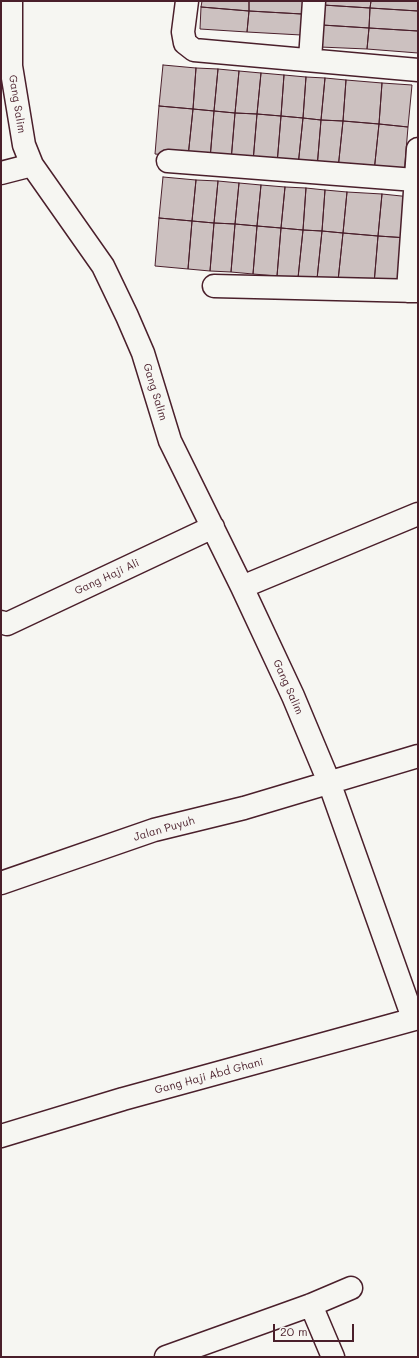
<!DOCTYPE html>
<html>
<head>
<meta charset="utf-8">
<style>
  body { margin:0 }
  #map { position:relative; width:419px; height:1358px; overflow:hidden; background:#f6f6f2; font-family:Mali,sans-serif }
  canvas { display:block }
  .frame { position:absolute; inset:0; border:2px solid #4a1f2b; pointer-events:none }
  .scale { position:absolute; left:273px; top:1324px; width:81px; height:18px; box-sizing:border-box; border:2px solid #4a1f2b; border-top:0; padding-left:5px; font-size:12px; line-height:14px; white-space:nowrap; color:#4a1f2b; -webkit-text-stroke:3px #f6f6f2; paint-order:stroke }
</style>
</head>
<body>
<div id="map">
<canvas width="419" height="1358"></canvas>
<div class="frame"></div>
<div class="scale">20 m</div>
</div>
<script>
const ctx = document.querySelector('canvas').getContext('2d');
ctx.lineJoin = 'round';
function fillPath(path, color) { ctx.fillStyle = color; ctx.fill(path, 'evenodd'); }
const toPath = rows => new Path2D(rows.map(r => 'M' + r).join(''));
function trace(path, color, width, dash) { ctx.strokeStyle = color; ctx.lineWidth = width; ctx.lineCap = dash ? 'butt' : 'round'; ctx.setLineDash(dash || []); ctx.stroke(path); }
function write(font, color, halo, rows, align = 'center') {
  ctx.font = font + ' Mali,sans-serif'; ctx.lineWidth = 3.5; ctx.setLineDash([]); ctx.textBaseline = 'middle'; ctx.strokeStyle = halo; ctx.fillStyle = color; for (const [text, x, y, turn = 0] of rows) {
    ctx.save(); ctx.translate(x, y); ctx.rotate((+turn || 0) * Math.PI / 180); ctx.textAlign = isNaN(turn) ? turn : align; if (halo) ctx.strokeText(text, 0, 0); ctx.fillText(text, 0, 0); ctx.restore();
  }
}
const building = toPath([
  [202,1,249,1,249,11,201,7,202,1],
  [249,1,303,1,302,14,249,11,249,1],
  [324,1,371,1,370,8,323,5,324,1],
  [371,1,418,1,418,11,370,8,371,1],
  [323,5,370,8,369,28,322,25,323,5],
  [201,7,249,11,247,32,200,29,201,7],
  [370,8,418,11,418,31,369,28,370,8],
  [249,11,302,14,301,35,247,32,249,11],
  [322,25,369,28,367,49,320,47,322,25],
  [369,28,418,31,418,53,367,49,369,28],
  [163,65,196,68,193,109,159,106,163,65],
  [196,68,218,69,214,111,193,109,196,68],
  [218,69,239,71,235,113,214,111,218,69],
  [239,71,261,73,257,114,235,113,239,71],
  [261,73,284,75,281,116,257,114,261,73],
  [284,75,306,77,303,118,281,116,284,75],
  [306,77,325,78,321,120,303,118,306,77],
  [325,78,346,80,343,121,321,120,325,78],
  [346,80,382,83,379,124,343,121,346,80],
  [382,83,412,85,408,127,379,124,382,83],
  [159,106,193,109,188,157,155,154,159,106],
  [193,109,214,111,210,159,188,157,193,109],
  [214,111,235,113,231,161,210,159,214,111],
  [235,113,257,114,253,162,231,161,235,113],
  [257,114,281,116,277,164,253,162,257,114],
  [281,116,303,118,298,166,277,164,281,116],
  [303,118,321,120,317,168,298,166,303,118],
  [321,120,343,121,338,169,317,168,321,120],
  [343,121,379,124,374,172,338,169,343,121],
  [379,124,408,127,404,175,374,172,379,124],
  [163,177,196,180,192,221,159,218,163,177],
  [196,180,218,181,214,223,192,221,196,180],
  [218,181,239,183,235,224,214,223,218,181],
  [239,183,261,185,257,226,235,224,239,183],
  [261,185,285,187,281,228,257,226,261,185],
  [285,187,306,188,303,230,281,228,285,187],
  [306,188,325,190,322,231,303,230,306,188],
  [325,190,347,192,343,233,322,231,325,190],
  [347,192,382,194,378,236,343,233,347,192],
  [382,194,411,197,408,238,378,236,382,194],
  [159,218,192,221,188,269,155,266,159,218],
  [192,221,214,223,210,271,188,269,192,221],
  [214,223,235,224,231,272,210,271,214,223],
  [235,224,257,226,253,274,231,272,235,224],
  [257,226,281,228,277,276,253,274,257,226],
  [281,228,303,230,298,278,277,276,281,228],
  [303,230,322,231,317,279,298,278,303,230],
  [322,231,343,233,338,281,317,279,322,231],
  [343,233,378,236,374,284,338,281,343,233],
  [378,236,408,238,404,286,374,284,378,236]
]);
const street = toPath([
  [11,1,11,66,24,145,32,165,103,266,127,316,143,353,170,441,242,587,293,696,329,782,413,1018],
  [187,1,183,32,185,43,194,50,418,70],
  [310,59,314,1],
  [168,161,415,180],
  [1,173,32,165],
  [214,286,418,291],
  [408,291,418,149],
  [242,587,418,514],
  [1,622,7,624,213,527],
  [1,883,154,830,244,808,418,756],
  [1,1136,123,1099,418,1018],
  [311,1305,333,1357],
  [166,1357,311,1305,351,1288]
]);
const streetNames = [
  ["Gang Salim",17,104,81],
  ["Gang Salim",155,392,73],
  ["Gang Haji Ali",107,577,-25],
  ["Gang Salim",288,687,66],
  ["Jalan Puyuh",164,829,-16],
  ["Gang Haji Abd Ghani",209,1076,-15]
];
fillPath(building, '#ccc1c0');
trace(building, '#4a1f2b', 1);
trace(street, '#4a1f2b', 25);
trace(street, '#f6f6f2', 22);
write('11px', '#4a1f2b', '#f6f6f2', streetNames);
</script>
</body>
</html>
